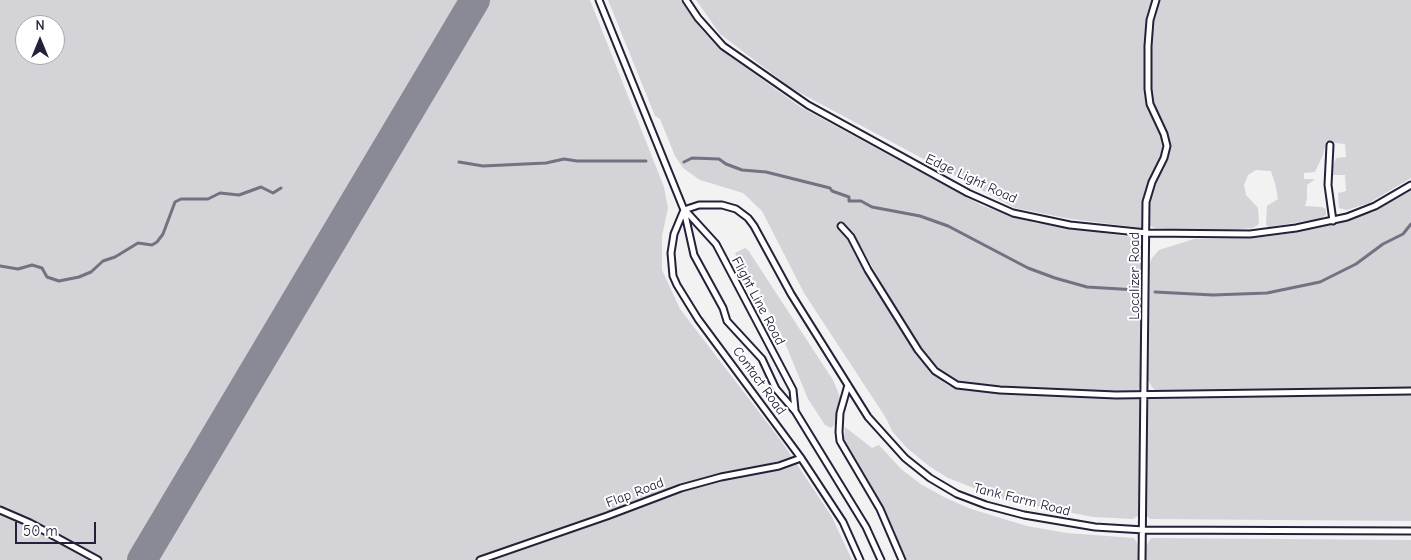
<!DOCTYPE html>
<html>
<head>
<meta charset="utf-8">
<style>
  body { margin:0 }
  #map { position:relative; width:1411px; height:560px; overflow:hidden; background:#f2f2f3; font-family:"Comic Neue",sans-serif }
  canvas { display:block }
  .north { position:absolute; left:15px; top:15px; width:50px; height:50px; box-sizing:border-box; background:#fff; border:1px solid #a7a7b1; border-radius:50%; rotate:0deg; font-size:14px; font-weight:700; line-height:20px; text-align:center; color:#22223b }
  .north::after { content:''; display:block; margin:auto; width:18px; height:22px; background:#22223b; clip-path:polygon(50% 0,100% 100%,50% 72%,0 100%) }
  .scale { position:absolute; left:15px; top:522px; width:81px; height:22px; box-sizing:border-box; border:2px solid #22223b; border-top:0; padding-left:6px; font-size:15px; line-height:18px; white-space:nowrap; color:#22223b; -webkit-text-stroke:4px #fff; paint-order:stroke }
</style>
</head>
<body>
<div id="map">
<canvas width="1411" height="560"></canvas>
<div class="north">N</div>
<div class="scale">50 m</div>
</div>
<script>
const ctx = document.querySelector('canvas').getContext('2d');
ctx.lineJoin = 'round';
function fillPath(path, color) { ctx.fillStyle = color; ctx.fill(path, 'evenodd'); }
const toPath = rows => new Path2D(rows.map(r => 'M' + r).join(''));
function trace(path, color, width, dash) { ctx.strokeStyle = color; ctx.lineWidth = width; ctx.lineCap = dash ? 'butt' : 'round'; ctx.setLineDash(dash || []); ctx.stroke(path); }
function write(font, color, halo, rows, align = 'center') {
  ctx.font = font + ' "Comic Neue",sans-serif'; ctx.lineWidth = 4; ctx.setLineDash([]); ctx.textBaseline = 'middle'; ctx.strokeStyle = halo; ctx.fillStyle = color; for (const [text, x, y, turn = 0] of rows) {
    ctx.save(); ctx.translate(x, y); ctx.rotate((+turn || 0) * Math.PI / 180); ctx.textAlign = isNaN(turn) ? turn : align; if (halo) ctx.strokeText(text, 0, 0); ctx.fillText(text, 0, 0); ctx.restore();
  }
}
const green = toPath([
  [0,0,590,0,664,187,668,208,662,236,662,270,680,309,782,442,832,517,852,560,0,560],
  [25,25,55,25,55,55,25,55],
  [608,0,680,0,701,29,724,52,802,108,983,206,1035,223,1138,238,1143,245,1142,382,1138,390,1134,392,1002,387,973,385,953,380,939,371,925,356,910,333,853,233,843,222,838,223,839,228,847,236,914,349,932,373,947,385,963,390,997,393,1118,398,1142,396,1140,510,1138,516,1133,519,1093,517,1005,500,948,478,929,466,906,447,892,431,886,418,804,293,762,211,743,193,700,180,683,168,675,156,660,119,655,116],
  [696,0,1153,0,1147,13,1145,28,1145,90,1146,104,1162,136,1164,146,1161,159,1143,199,1142,228,1071,219,1015,208,791,88,720,34],
  [1158,0,1411,0,1411,178,1369,203,1347,210,1339,208,1338,193,1346,191,1345,175,1330,175,1336,158,1346,157,1345,144,1326,142,1323,155,1315,172,1304,173,1304,179,1315,179,1307,185,1307,198,1305,206,1321,207,1326,209,1326,215,1319,219,1268,227,1266,224,1267,206,1278,199,1276,187,1271,171,1256,170,1248,175,1244,185,1246,195,1258,208,1259,224,1253,228,1229,230,1212,235,1184,230,1155,228,1149,225,1149,199,1151,186,1167,157,1169,147,1167,134,1155,109,1151,94,1151,25],
  [1411,190,1411,388,1165,392,1156,391,1152,387,1148,380,1149,265,1152,258,1159,250,1194,239,1264,237,1300,232,1374,212],
  [745,248,748,250,833,380,840,397,834,425,831,428,825,425,808,399,783,338,744,263,740,264,735,253],
  [1365,394,1411,395,1411,521,1150,519,1146,515,1147,396,1171,398],
  [845,427,872,448,879,445,901,469,922,485,946,498,971,509,1027,526,1067,533,1134,538,1137,543,1138,560,906,560,894,530,844,439],
  [1151,538,1411,540,1411,560,1146,560,1146,546]
]);
const stream = toPath([
  [459,162,483,166,546,163,564,159,577,161,646,161],
  [684,162,692,158,719,159,726,164,742,170,766,172,830,188,832,191,849,197,849,201,861,201,872,207,920,216,948,226,1028,268,1055,278,1087,287,1137,290],
  [0,266,18,269,32,265,42,268,47,277,59,281,79,277,91,272,103,261,115,257,138,243,152,245,157,242,163,234,175,202,181,199,208,199,220,193,239,195,261,187,273,193,281,188],
  [1155,292,1213,295,1267,293,1320,282,1356,264,1383,244,1403,234,1411,224]
]);
const taxiway = toPath([
  [142,560,475,0]
]);
const service = toPath([
  [599,0,684,210,694,255,723,308,727,321,762,359,776,389,795,411,866,527,881,560],
  [686,0,698,18,723,46,808,105,968,193,1013,213,1070,225,1147,233,1250,234,1296,228,1347,217,1375,206,1411,185],
  [1330,145,1328,185,1333,221],
  [684,210,699,205,722,205,736,209,748,218,754,226,791,294,868,417,905,458,930,478,957,494,986,505,1024,515,1095,527,1144,530,1411,531],
  [684,210,674,234,671,253,673,276,677,285,698,319,801,458,843,522,860,560],
  [685,210,716,244,793,390,795,410],
  [841,226,851,237,868,270,918,350,935,371,957,385,1000,390,1116,395,1411,391],
  [848,385,840,413,839,432,840,441,880,509,902,560],
  [0,510,30,523,98,560],
  [480,560,607,516,681,488,721,477,779,466,801,458],
  [1142,560,1146,202,1152,182,1164,158,1167,146,1164,134,1150,104,1148,89,1148,46,1150,20,1156,0]
]);
const streetNames = [
  ["Edge Light Road",971,179,25],
  ["Localizer Road",1135,276,-90],
  ["Flight Line Road",758,301,62],
  ["Contact Road",759,381,54],
  ["Flap Road",635,493,-21],
  ["Tank Farm Road",1022,500,14]
];
fillPath(green, '#d3d3d8');
trace(stream, '#727282', 3);
trace(taxiway, '#8a8a97', 30);
trace(service, '#22223b', 9);
trace(service, '#fff', 5);
write('14px', '#22223b', '#fff', streetNames);
</script>
</body>
</html>
